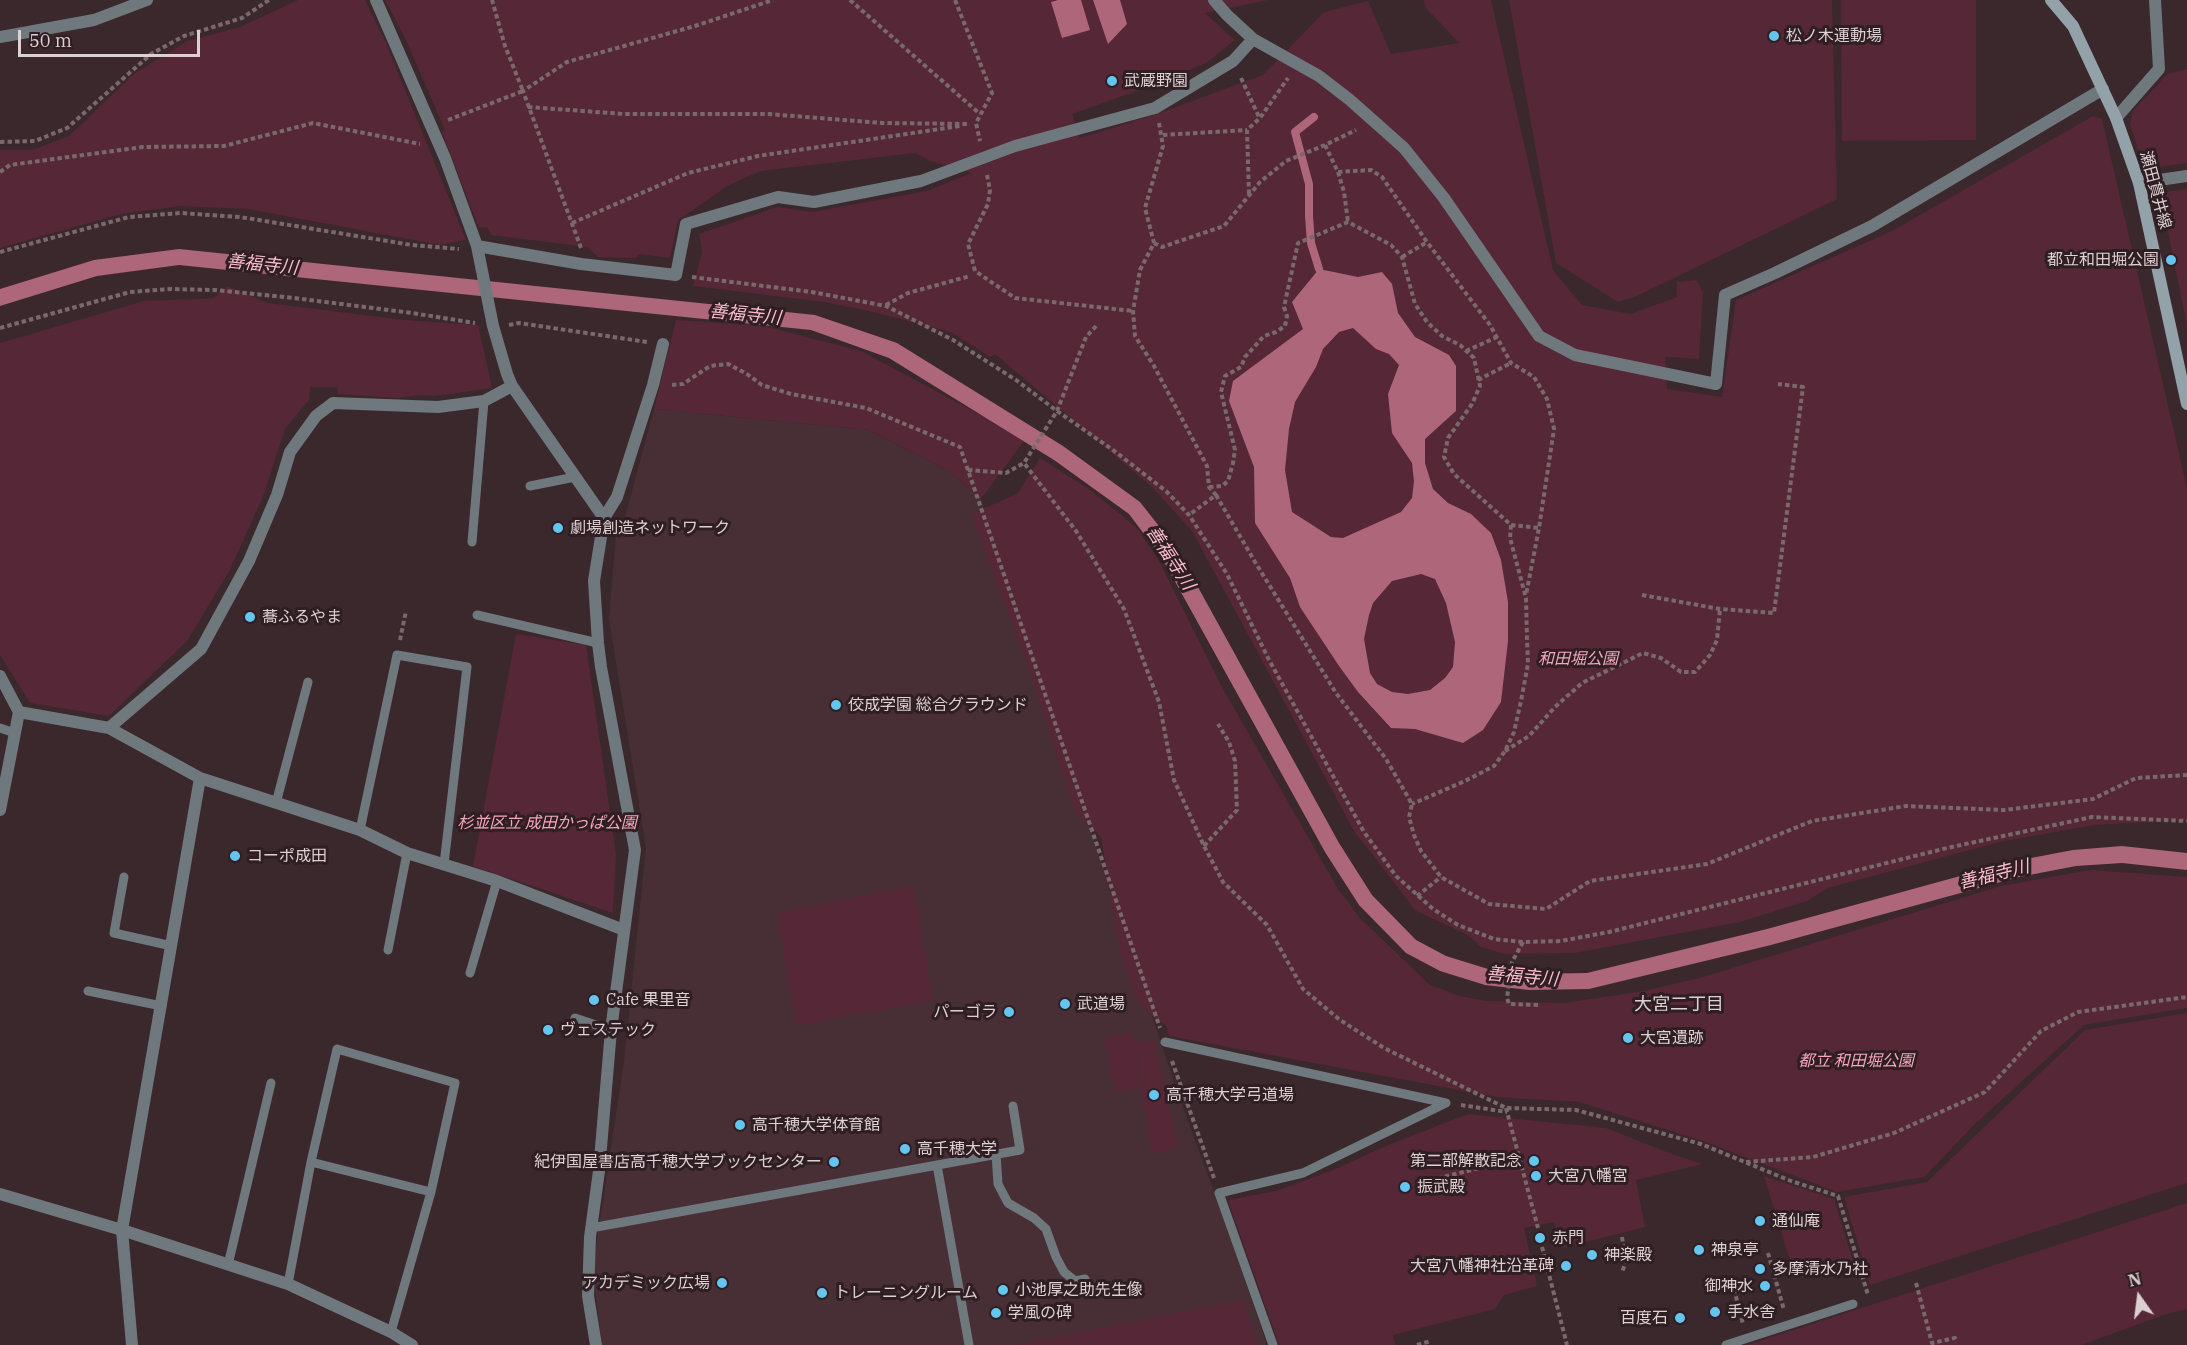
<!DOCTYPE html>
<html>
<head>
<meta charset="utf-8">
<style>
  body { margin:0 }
  #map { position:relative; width:2187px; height:1345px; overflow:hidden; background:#3a282d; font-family:"IBM Plex Serif",serif }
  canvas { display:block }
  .north { position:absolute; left:2109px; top:1267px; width:60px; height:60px; -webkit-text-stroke:4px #2f1e23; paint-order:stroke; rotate:346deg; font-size:16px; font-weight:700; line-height:24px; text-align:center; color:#ddd0d3 }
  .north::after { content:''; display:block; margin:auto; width:21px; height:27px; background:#ddd0d3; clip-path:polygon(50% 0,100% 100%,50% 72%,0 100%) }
  .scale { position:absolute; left:18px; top:30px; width:182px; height:27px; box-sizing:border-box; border:3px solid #ddd0d3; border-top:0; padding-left:8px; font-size:18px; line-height:21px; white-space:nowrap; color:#ddd0d3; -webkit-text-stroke:4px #2f1e23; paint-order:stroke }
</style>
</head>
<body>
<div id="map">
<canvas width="2187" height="1345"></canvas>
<div class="north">N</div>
<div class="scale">50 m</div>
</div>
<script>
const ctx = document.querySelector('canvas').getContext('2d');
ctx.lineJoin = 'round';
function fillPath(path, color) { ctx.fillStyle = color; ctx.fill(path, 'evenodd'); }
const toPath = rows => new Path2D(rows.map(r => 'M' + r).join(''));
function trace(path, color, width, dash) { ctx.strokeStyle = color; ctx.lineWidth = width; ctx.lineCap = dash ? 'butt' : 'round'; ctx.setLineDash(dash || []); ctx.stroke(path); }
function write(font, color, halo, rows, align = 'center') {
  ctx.font = font + ' "IBM Plex Serif","Noto Sans JP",serif'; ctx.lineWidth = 6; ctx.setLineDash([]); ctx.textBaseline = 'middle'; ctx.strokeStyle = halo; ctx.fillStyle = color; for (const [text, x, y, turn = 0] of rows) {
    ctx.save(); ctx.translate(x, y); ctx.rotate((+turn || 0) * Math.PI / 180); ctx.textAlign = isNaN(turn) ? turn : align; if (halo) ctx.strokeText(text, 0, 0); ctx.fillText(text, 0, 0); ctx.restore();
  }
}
const built = toPath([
  [654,409,869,430,950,472,981,499,1178,1094,1219,1205,1267,1345,602,1345,594,1281,596,1247,624,1062,646,848,609,619,617,522,625,517]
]);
const green = toPath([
  [298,0,365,0,386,43,466,240,440,245,248,209,180,206,121,214,0,248,0,150,32,150,69,136,134,74,187,41,240,27],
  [385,0,1268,0,1205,13,1235,40,1206,63,1156,84,1072,114,1080,138,1154,115,1263,75,1324,12,1368,1,1391,54,1459,43,1427,9,1423,0,1491,0,1553,270,1582,305,1631,314,1677,297,1677,282,1696,280,1703,292,1699,359,1665,357,1667,389,1722,397,1736,300,1892,231,2093,116,2102,119,2187,488,2187,820,2094,825,2000,842,1828,888,1807,901,1740,922,1575,953,1504,954,1481,947,1468,935,1416,911,1354,831,1192,531,1152,487,995,354,990,357,951,332,869,311,824,302,693,286,702,252,699,234,777,207,812,212,927,191,972,173,930,161,915,153,761,171,729,185,678,220,670,258,639,254,636,258,598,257,587,247,491,235,487,227,479,228,442,132,445,130,406,40],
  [1509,0,1832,0,1837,199,1637,296,1618,302,1556,263],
  [1841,0,1976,0,1976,140,1842,141],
  [2187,69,2187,163,2152,168,2142,162,2130,124,2133,111,2168,74],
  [2187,189,2187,326,2160,193],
  [227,286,268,303,404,320,478,325,492,388,435,396,421,395,397,398,338,394,337,387,310,387,309,400,285,429,264,494,230,570,187,641,109,716,30,703,0,655,0,343,144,301,214,298],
  [676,320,764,326,861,351,986,418,1024,441,981,499,950,472,869,430,654,409],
  [1040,458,1089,489,1137,528,1160,563,1222,687,1338,889,1360,918,1430,985,1460,996,1487,1001,1564,1003,1644,991,1703,977,2001,886,2090,870,2187,877,2187,1008,2084,1025,1975,1124,1924,1177,1837,1192,1703,1141,1579,1102,1497,1097,1169,1036,1166,1026,1146,1011,1136,998,1120,952,1101,837,1076,813,1026,660,971,514,1017,494],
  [516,634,586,645,616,854,613,913,473,866],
  [913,886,933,1000,796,1026,777,913],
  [2187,1013,2187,1183,1870,1285,1844,1197,1927,1182,2085,1030],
  [1129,1033,1132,1034,1134,1042,1154,1041,1178,1148,1152,1153,1136,1057,1138,1088,1115,1091,1104,1038],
  [1468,1114,1606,1128,1677,1156,1703,1164,1636,1180,1645,1227,1562,1248,1554,1222,1524,1228,1537,1286,1504,1295,1495,1309,1393,1335,1395,1345,1279,1345,1228,1200,1276,1191,1331,1171,1388,1145],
  [1764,1176,1834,1199,1853,1261,1795,1277],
  [2187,1203,2187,1309,2164,1315,2081,1345,1747,1345],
  [1243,1300,1258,1345,1015,1345]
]);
const water = toPath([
  [1058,0,1081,0,1090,30,1062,38,1051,2],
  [1093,0,1120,0,1127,24,1108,44],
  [179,249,815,315,897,343,1063,446,1140,502,1177,549,1339,843,1372,895,1416,940,1446,956,1488,969,1530,974,1587,973,1767,929,2015,861,2073,850,2122,846,2187,853,2187,870,2122,863,2076,866,2019,877,1771,945,1589,989,1529,990,1485,985,1440,971,1406,953,1359,905,1325,852,1162,558,1129,514,1054,460,889,358,811,330,179,265,97,276,0,306,0,289,94,260],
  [1319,269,1358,277,1382,272,1392,284,1398,313,1415,337,1449,355,1456,366,1456,411,1425,439,1425,463,1433,489,1448,503,1471,514,1491,533,1501,560,1508,602,1508,641,1501,702,1483,730,1463,743,1415,729,1391,728,1358,692,1339,666,1300,607,1290,578,1255,523,1254,467,1229,401,1233,381,1303,329,1292,302],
  [1353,328,1376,349,1389,354,1399,365,1388,394,1392,433,1412,463,1414,481,1412,498,1401,512,1343,538,1331,537,1292,512,1285,470,1289,429,1295,402,1316,367,1323,349,1339,332],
  [1421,574,1435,579,1446,603,1455,642,1453,667,1445,678,1430,690,1408,694,1392,692,1377,684,1370,673,1364,639,1369,615,1373,603,1392,581]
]);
const stream = toPath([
  [1314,117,1295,132,1309,184,1309,216,1311,243,1319,269]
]);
const path = toPath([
  [850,0,980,114],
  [955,0,992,93,976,123,980,141],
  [1241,78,1259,117],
  [528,107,624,114,768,114,882,123,970,124],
  [448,120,523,91,505,46,492,0],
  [1159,123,1163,146,1145,208,1154,243,1140,270,1133,311,1135,336,1154,366,1207,466,1209,487,1216,495,1189,515],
  [1163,135,1247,130],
  [0,142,35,141,67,128,151,54,184,36,242,18,269,0],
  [1325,145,1338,172,1371,170,1382,177,1427,242,1490,325,1511,363,1534,377,1547,399,1554,429,1539,528,1526,595],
  [0,172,10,165,143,147,224,146,313,123,420,144],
  [1338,172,1344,192,1348,222],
  [987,175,990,190,988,204,968,244,975,271,1015,298,1133,311],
  [1249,194,1247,130,1260,118,1288,78],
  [572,223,688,173,758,156,960,126],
  [1154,243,1162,247,1224,226,1260,182,1286,161,1325,145,1356,130],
  [581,248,523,91,567,62,695,26,773,0],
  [0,252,129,217,181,213,240,217,412,245,459,249],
  [1402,257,1427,242],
  [692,277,812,292,886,306,953,340,1016,380,1057,411,1113,450,1166,491,1189,515,1227,574,1268,658,1364,832,1396,876,1433,909,1458,925,1494,939,1523,942,1561,941,1609,932,1947,848,2092,817,2187,821],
  [886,305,908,293,970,276],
  [509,325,519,323,647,342],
  [1096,326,1086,337,1057,411,1024,463,1076,531,1124,609,1159,702,1174,780,1204,846,1223,882,1267,925,1303,989,1340,1020,1384,1048,1506,1108,1576,1110,1701,1144,1791,1181,1838,1196,1868,1295],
  [0,328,130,292,170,289,214,290,294,298,412,313,475,323],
  [1466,351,1497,337],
  [1478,380,1511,363],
  [672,385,683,384,710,366,728,364,747,374,762,385,791,394,866,408,960,447,1160,1028],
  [968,470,1006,473,1024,463],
  [1209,487,1222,486,1228,481,1233,463,1235,450,1221,392,1225,376,1241,367,1245,357,1264,336,1276,332,1285,326,1287,316,1284,307,1298,243,1348,222,1391,245,1402,257,1415,304,1427,322,1442,336,1460,345,1474,358,1480,386,1472,404,1448,438,1444,457,1454,474,1511,525,1510,538,1526,598,1527,639,1528,664,1521,701,1514,732,1505,751,1494,766,1465,781,1412,804],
  [1216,495,1255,562,1336,693,1386,759,1412,804,1409,817,1414,835,1421,851,1441,877,1489,904,1546,909,1590,881,1707,864,1812,821,1906,806,2004,810,2093,799,2136,778,2187,775],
  [1511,525,1539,528],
  [1642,595,1720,609,1774,613,1803,387,1778,384],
  [400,640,406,611],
  [1505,751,1529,736,1555,707,1582,683,1643,653,1661,658,1681,672,1695,672,1710,655,1717,640,1720,609],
  [1204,846,1237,810,1235,761,1229,742,1218,724],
  [1417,896,1441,877],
  [1523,942,1512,962,1507,998,1509,1004,1539,1005],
  [1172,1061,1214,1178],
  [1461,1105,1507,1112],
  [1506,1108,1538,1228],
  [1746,1162,1813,1157,1894,1133,1985,1092,2041,1031,2078,1012,2187,997],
  [1423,1182,1520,1158],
  [1622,1237,1626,1262,1622,1272],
  [1542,1247,1567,1345],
  [1768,1253,1784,1310],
  [1916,1283,1932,1343,1955,1338,1957,1342],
  [1734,1289,1743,1324],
  [1417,1345,1431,1341]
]);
const lane = toPath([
  [530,486,575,477],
  [472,542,484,401],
  [477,615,598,643],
  [0,728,15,733],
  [276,803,308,682],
  [360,830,397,655,467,667,444,864],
  [124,877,114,933,172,946],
  [388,950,407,853],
  [470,973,497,881],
  [88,991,162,1006],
  [575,1018,611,1030],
  [1165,1042,1446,1103],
  [996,1154,998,1184,1008,1203,1034,1218,1046,1229,1056,1257,1064,1272,1075,1281,1085,1279],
  [311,1162,431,1192],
  [937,1165,969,1345],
  [591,1228,1020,1150,1013,1106],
  [228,1265,271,1083],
  [288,1284,311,1162,337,1049,455,1083,431,1192,391,1332],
  [1273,1345,1219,1193,1303,1173,1446,1103],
  [1726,1345,1853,1304]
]);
const street = toPath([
  [376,0,445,158,477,246,493,326,507,374,512,386,604,518,594,581,598,643,601,667,635,850,611,1030,599,1171,590,1237,588,1296,596,1345],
  [1214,0,1227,15,1253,39,1319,76,1350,100,1404,148,1444,198,1539,336,1575,355,1716,384,1725,295,1775,273,1872,226,2103,89],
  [0,37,94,20,147,0],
  [2116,118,2159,69,2155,0],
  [2139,183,2187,176],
  [477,246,581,264,676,275,686,224,778,197,814,202,921,181,1015,146,1155,108,1233,61,1253,39],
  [604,518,617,497,653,385,663,344],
  [0,676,19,712,109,728,200,778,360,830,407,853,497,881,624,930],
  [109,728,201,649,249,561,277,495,290,452,316,416,333,403,438,407,484,401,512,386],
  [0,810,19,712],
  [0,1194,122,1230,288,1284,391,1332,412,1345],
  [132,1345,122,1230,200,778]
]);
const secondary = toPath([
  [2051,0,2073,26,2116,118,2139,183,2187,404]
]);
const markers = [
  [1774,36,6,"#64c5ee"],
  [1112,81,6,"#64c5ee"],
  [2171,260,6,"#64c5ee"],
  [558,528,6,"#64c5ee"],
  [250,617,6,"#64c5ee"],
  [836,705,6,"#64c5ee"],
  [235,856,6,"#64c5ee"],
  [594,1000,6,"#64c5ee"],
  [1065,1004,6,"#64c5ee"],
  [1009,1012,6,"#64c5ee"],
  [548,1030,6,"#64c5ee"],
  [1628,1038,6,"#64c5ee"],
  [1154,1095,6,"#64c5ee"],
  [740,1125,6,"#64c5ee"],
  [905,1149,6,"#64c5ee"],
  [1534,1161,6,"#64c5ee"],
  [834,1162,6,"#64c5ee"],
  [1536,1176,6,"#64c5ee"],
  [1405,1187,6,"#64c5ee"],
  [1760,1221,6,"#64c5ee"],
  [1540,1238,6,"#64c5ee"],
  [1699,1250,6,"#64c5ee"],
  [1592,1255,6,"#64c5ee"],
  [1566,1266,6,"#64c5ee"],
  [1760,1269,6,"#64c5ee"],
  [722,1283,6,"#64c5ee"],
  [1765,1286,6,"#64c5ee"],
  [1003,1290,6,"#64c5ee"],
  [822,1293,6,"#64c5ee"],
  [1715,1312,6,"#64c5ee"],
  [996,1313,6,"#64c5ee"],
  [1680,1318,6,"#64c5ee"]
];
const poiNames = [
  ["松ノ木運動場",1786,36],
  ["武蔵野園",1124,81],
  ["都立和田堀公園",2159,260,"right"],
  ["劇場創造ネットワーク",570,528],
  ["蕎ふるやま",262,617],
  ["佼成学園 総合グラウンド",848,705],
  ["コーポ成田",247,856],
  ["Cafe 果里音",606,1000],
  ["武道場",1077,1004],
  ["パーゴラ",997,1012,"right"],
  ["ヴェステック",560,1030],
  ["大宮遺跡",1640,1038],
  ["高千穂大学弓道場",1166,1095],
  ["高千穂大学体育館",752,1125],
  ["高千穂大学",917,1149],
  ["第二部解散記念",1522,1161,"right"],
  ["紀伊国屋書店高千穂大学ブックセンター",822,1162,"right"],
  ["大宮八幡宮",1548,1176],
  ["振武殿",1417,1187],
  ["通仙庵",1772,1221],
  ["赤門",1552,1238],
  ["神泉亭",1711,1250],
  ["神楽殿",1604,1255],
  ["大宮八幡神社沿革碑",1554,1266,"right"],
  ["多摩清水乃社",1772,1269],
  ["アカデミック広場",710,1283,"right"],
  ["御神水",1753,1286,"right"],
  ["小池厚之助先生像",1015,1290],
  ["トレーニングルーム",834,1293],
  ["手水舎",1727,1312],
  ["学風の碑",1008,1313],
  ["百度石",1668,1318,"right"]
];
const streetNames = [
  ["瀬田貫井線",2155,190,75]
];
const parkNames = [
  ["和田堀公園",1578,659],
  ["杉並区立 成田かっぱ公園",547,823],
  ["都立 和田堀公園",1856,1061]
];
const waterNames = [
  ["善福寺川",262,265,6],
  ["善福寺川",745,315,6],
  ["善福寺川",1170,558,57],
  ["善福寺川",1994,875,-14],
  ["善福寺川",1522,977,5]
];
const neighbourhoodNames = [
  ["大宮二丁目",1679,1005]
];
fillPath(built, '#482f35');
fillPath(green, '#562736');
fillPath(water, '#ad667a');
trace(stream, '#ad667a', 8);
trace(path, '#79696d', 4, [4.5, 3]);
trace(lane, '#6f787c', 9);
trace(street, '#6f787c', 12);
trace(secondary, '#93a1a8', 12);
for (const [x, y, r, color] of markers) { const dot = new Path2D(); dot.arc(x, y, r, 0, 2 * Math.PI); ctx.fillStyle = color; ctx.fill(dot); trace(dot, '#2f1e23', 2); }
write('16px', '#ddd0d3', '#2f1e23', poiNames, 'left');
write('16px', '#ddd0d3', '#2f1e23', streetNames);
write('italic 16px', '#f7a6bc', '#2f1e23', parkNames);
write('italic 18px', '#fbbdcd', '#2f1e23', waterNames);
write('18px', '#ddd0d3', '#2f1e23', neighbourhoodNames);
</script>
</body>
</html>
